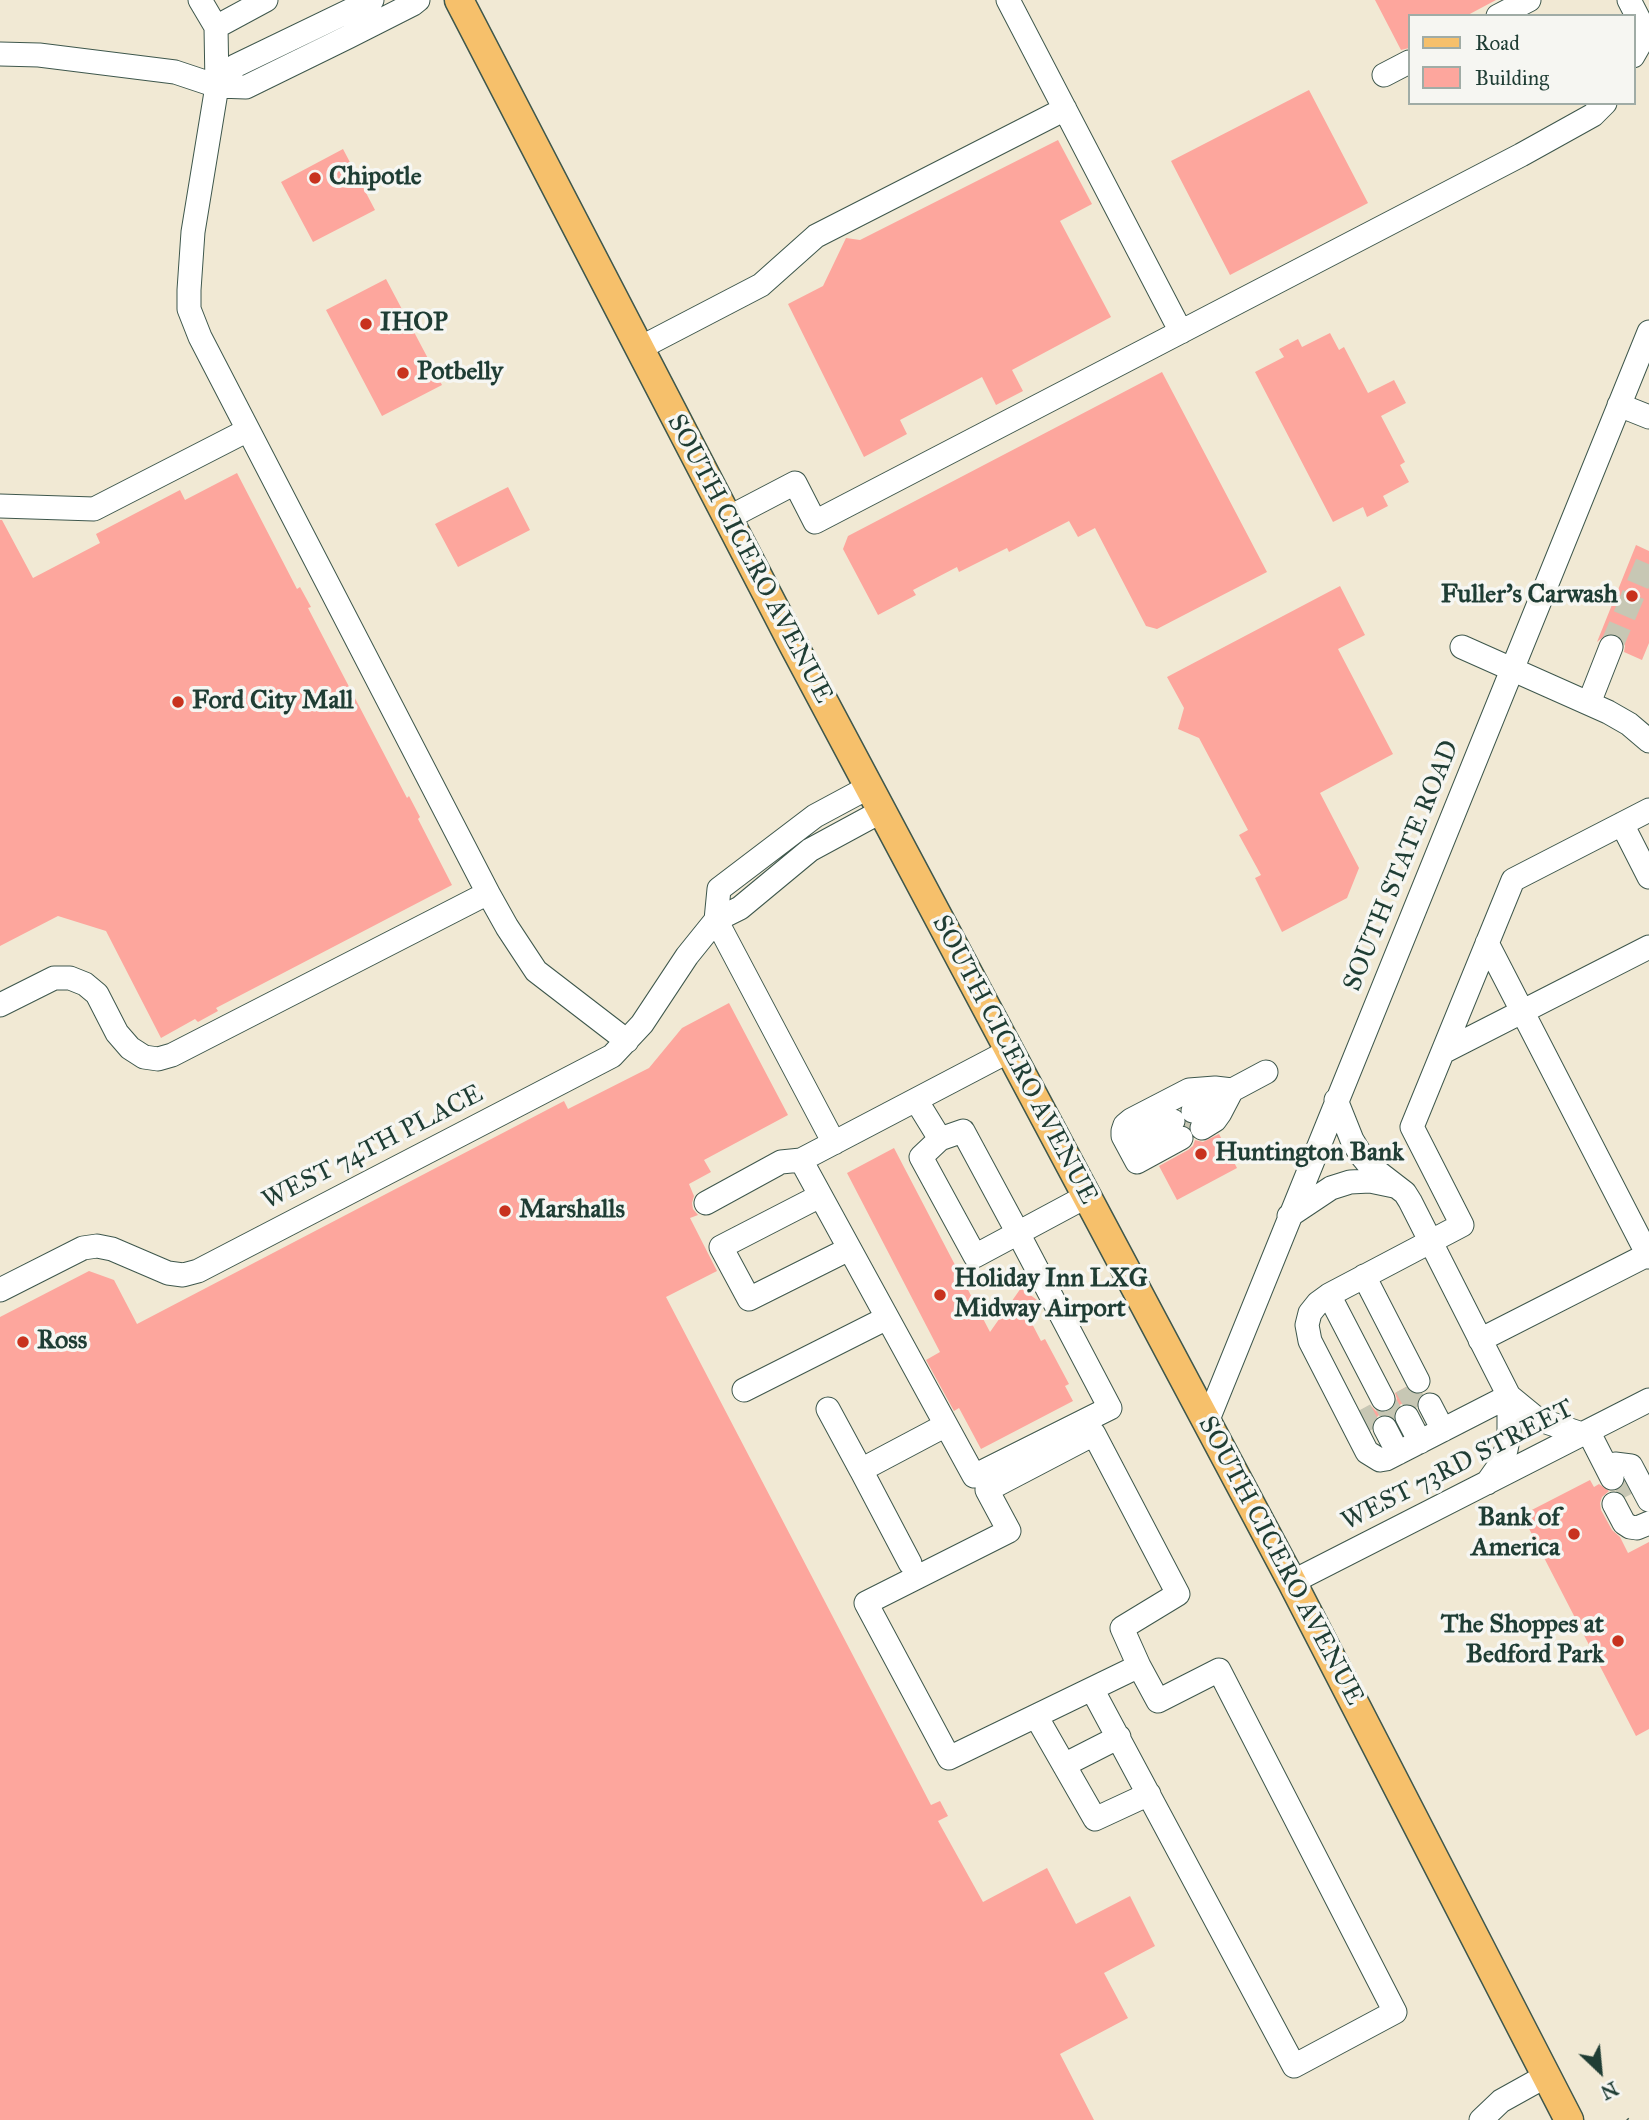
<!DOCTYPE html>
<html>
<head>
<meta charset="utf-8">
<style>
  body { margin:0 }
  #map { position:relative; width:1649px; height:2120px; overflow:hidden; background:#f1e9d4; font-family:"IM FELL Great Primer",serif }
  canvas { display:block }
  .legend { position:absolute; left:1408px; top:14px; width:228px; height:91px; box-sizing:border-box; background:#f6f6f2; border:2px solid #a0aca6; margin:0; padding:9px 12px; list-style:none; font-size:21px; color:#1f3d34 }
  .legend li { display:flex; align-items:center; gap:14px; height:35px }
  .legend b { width:35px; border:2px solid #a0aca6 }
  .north { position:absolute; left:1565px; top:2036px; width:70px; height:70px; -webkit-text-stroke:5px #f6f6f2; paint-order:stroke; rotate:154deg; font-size:19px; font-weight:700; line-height:28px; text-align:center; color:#1f3d34 }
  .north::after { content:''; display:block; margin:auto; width:24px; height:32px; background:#1f3d34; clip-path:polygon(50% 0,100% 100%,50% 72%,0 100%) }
</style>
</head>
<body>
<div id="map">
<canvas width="1649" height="2120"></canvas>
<ul class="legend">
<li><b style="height:9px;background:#f6c06b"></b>Road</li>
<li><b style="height:19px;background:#fda69d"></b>Building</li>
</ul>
<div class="north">N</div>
</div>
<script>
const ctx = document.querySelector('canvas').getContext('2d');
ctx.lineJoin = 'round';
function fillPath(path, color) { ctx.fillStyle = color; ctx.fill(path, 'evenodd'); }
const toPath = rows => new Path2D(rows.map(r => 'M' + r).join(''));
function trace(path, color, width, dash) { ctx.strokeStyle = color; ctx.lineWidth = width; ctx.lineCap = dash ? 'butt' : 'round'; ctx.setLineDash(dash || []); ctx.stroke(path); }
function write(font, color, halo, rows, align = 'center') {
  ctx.font = font + ' "IM FELL Great Primer",serif'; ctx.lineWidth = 7; ctx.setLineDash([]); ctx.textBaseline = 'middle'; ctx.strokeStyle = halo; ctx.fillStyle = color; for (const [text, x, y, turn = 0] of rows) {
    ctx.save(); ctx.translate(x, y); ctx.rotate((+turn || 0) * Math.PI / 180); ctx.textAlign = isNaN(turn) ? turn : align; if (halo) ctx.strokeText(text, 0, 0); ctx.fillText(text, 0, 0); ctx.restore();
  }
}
const building = toPath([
  [1375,0,1496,0,1466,16,1409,16,1409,48,1401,50],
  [1309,90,1368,203,1230,275,1171,161],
  [1058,140,1092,204,1060,221,1111,317,1012,370,1023,391,996,405,982,377,900,420,907,434,864,457,788,304,823,286,846,238,860,240],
  [343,149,375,210,313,242,281,182],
  [386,279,442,385,382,416,326,310],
  [1330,333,1339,350,1344,347,1368,393,1394,380,1406,403,1381,416,1405,462,1400,465,1409,482,1383,496,1388,506,1367,517,1363,507,1333,522,1255,372,1284,357,1279,349,1298,339,1302,347],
  [1162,372,1267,572,1157,629,1146,626,1095,528,1078,537,1069,521,1009,552,1007,548,959,572,957,567,913,590,916,595,878,615,843,549,848,536],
  [237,473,297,589,300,587,311,607,308,608,407,798,409,796,420,817,418,819,452,885,216,1008,218,1011,198,1022,195,1019,161,1038,106,931,58,916,0,946,0,520,2,520,33,578,100,543,96,534,180,490,185,500],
  [508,487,530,530,458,567,435,524],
  [1636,545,1649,551,1649,643,1642,660,1624,652,1625,646,1622,639,1615,634,1608,633,1597,642],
  [1340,586,1365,635,1338,649,1393,754,1320,793,1359,868,1347,898,1282,932,1255,878,1261,875,1239,835,1248,830,1199,738,1178,729,1184,708,1167,677],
  [729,1003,788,1115,704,1160,711,1172,689,1184,694,1196,692,1203,693,1209,698,1215,690,1218,717,1271,666,1297,931,1805,940,1801,948,1816,938,1821,983,1902,1047,1868,1076,1924,1130,1896,1155,1946,1104,1973,1128,2018,1060,2054,1094,2120,0,2120,0,1317,89,1271,114,1280,137,1324,564,1101,568,1109,649,1068,682,1028],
  [1219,1134,1237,1168,1177,1200,1159,1166,1188,1150,1193,1146,1195,1140,1203,1142],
  [894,1148,990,1332,1021,1288,1037,1300,1040,1304,1029,1318,1041,1341,1045,1339,1069,1384,1065,1386,1073,1401,981,1449,959,1408,954,1411,926,1360,940,1352,847,1173],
  [1406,1387,1411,1393,1422,1394,1418,1398,1417,1407,1407,1403,1401,1404,1396,1409,1393,1417,1386,1414,1379,1415,1373,1421,1372,1430,1361,1410,1370,1405,1376,1411,1383,1413,1389,1412,1395,1406,1397,1399,1395,1393],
  [1590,1480,1594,1487,1599,1484,1609,1491,1602,1497,1600,1503,1601,1510,1612,1530,1620,1537,1628,1553,1649,1542,1649,1729,1636,1736,1522,1515]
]);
const minorTunnel = toPath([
  [1611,647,1649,558],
  [1177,1129,1197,1119],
  [1406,1387,1419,1411],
  [1383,1399,1396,1422],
  [1360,1410,1373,1434],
  [1620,1474,1631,1495]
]);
const path = toPath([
  [1627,2119,1628,2120]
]);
const minor = toPath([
  [200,0,216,27,217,86,193,232,189,290,189,309,200,337,488,893,507,927,536,971,627,1041],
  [1008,0,1181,332],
  [1629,0,1647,35],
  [1498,16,1529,0],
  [216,27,266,0],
  [0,54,39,55,175,72,217,86,246,87,348,37,413,4,418,0],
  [1633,56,1641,42,1649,34],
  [1384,75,1409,62],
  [217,86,235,66,372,0],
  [640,348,761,285,816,236,1065,109],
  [1619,405,1649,417],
  [0,506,94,509,248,430],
  [728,518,795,483,815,522,1521,155,1593,115,1605,103],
  [1462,647,1608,712,1629,724,1649,741],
  [1589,703,1611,647],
  [1622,824,1649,877],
  [716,920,834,1143],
  [716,920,719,889,815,816,869,787],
  [1487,943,1649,1257],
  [0,1005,54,978,70,978,85,984,97,994,117,1033,130,1048,144,1057,158,1059,172,1055,488,893],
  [1443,1052,1649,947],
  [916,1100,940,1139,963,1131,1018,1233,975,1256,921,1157,940,1139],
  [1336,1100,1352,1140,1361,1155,1370,1166,1405,1193,1410,1201,1509,1396,1537,1419,1582,1434],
  [1193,1111,1266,1072],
  [1181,1138,1137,1162,1123,1136,1123,1131,1125,1125,1131,1120,1189,1090,1215,1088,1232,1090,1220,1113,1215,1120,1202,1128],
  [1128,1145,1173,1121],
  [801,1160,974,1476,1110,1408,1018,1233,1087,1196],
  [820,1196,721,1247,749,1299,849,1249],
  [706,1203,781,1162,801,1160,1009,1051],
  [1289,1216,1331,1188,1350,1182,1370,1181,1394,1186],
  [1364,1276,1418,1381],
  [0,1290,83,1248,97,1246,112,1249,168,1273,183,1275,198,1271,612,1056,642,1024,687,956,716,920,740,908,810,850,882,811],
  [1329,1295,1383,1399],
  [1480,1340,1649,1254],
  [744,1390,887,1318],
  [1509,1396,1386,1459,1380,1460,1367,1452,1310,1341,1307,1325,1310,1313,1318,1303,1329,1295,1462,1225,1412,1127,1513,880,1649,810],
  [1430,1405,1443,1430],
  [828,1409,861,1470],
  [1407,1417,1420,1442],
  [1207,1422,1649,332],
  [1385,1428,1398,1453],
  [1588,1431,1612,1478],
  [1615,1464,1631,1466,1649,1500],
  [1487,1483,1499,1466,1506,1450,1509,1434,1509,1396],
  [1614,1504,1624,1523,1630,1527,1637,1528,1649,1523],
  [910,1563,861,1470,946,1425],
  [1292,1582,1649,1400],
  [1092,1689,1294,2066,1395,2012,1219,1670,1158,1701,1139,1666,1122,1628,1178,1594,1094,1434,987,1490,1009,1531,866,1603,949,1758,1139,1666],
  [1036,1716,1095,1819,1149,1794],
  [1064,1765,1119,1737],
  [1481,2120,1501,2101,1546,2076]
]);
const major = toPath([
  [459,0,793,644,1292,1582,1569,2120]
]);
const markers = [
  [315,178,7,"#c8321e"],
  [366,324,7,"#c8321e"],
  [403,373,7,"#c8321e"],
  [1632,596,7,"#c8321e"],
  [178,702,7,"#c8321e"],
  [1201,1154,7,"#c8321e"],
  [505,1211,7,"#c8321e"],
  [940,1295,7,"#c8321e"],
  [23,1342,7,"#c8321e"],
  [1574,1534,7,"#c8321e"],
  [1618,1641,7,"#c8321e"]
];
const poiNames = [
  ["Chipotle",329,178],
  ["IHOP",380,324],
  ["Potbelly",417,373],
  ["Fuller's Carwash",1618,596,"right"],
  ["Ford City Mall",192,702],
  ["Huntington Bank",1215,1154],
  ["Marshalls",519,1211],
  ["Holiday Inn LXG",954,1280],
  ["Midway Airport",954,1310],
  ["Ross",37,1342],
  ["Bank of",1560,1519,"right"],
  ["America",1560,1549,"right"],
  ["The Shoppes at",1604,1626,"right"],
  ["Bedford Park",1604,1656,"right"]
];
const streetNames = [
  ["SOUTH CICERO AVENUE",749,559,62],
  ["SOUTH STATE ROAD",1402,866,-68],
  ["SOUTH CICERO AVENUE",1014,1060,62],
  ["WEST 74TH PLACE",373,1148,-27],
  ["WEST 73RD STREET",1458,1466,-27],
  ["SOUTH CICERO AVENUE",1280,1561,62]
];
fillPath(building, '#fda69d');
trace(minorTunnel, '#c7c7b4', 23, [23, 11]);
trace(minor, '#3e574c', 25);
trace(major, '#3e574c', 31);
trace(path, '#3e574c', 3.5, [2, 5]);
trace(minor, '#fff', 23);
trace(major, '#f6c06b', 28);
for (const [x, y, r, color] of markers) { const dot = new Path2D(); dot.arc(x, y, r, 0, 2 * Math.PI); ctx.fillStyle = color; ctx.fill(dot); trace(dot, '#f6f6f2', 2.5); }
write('bold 26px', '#1f3d34', '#f6f6f2', poiNames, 'left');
write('26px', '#1f3d34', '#f6f6f2', streetNames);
</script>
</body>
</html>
